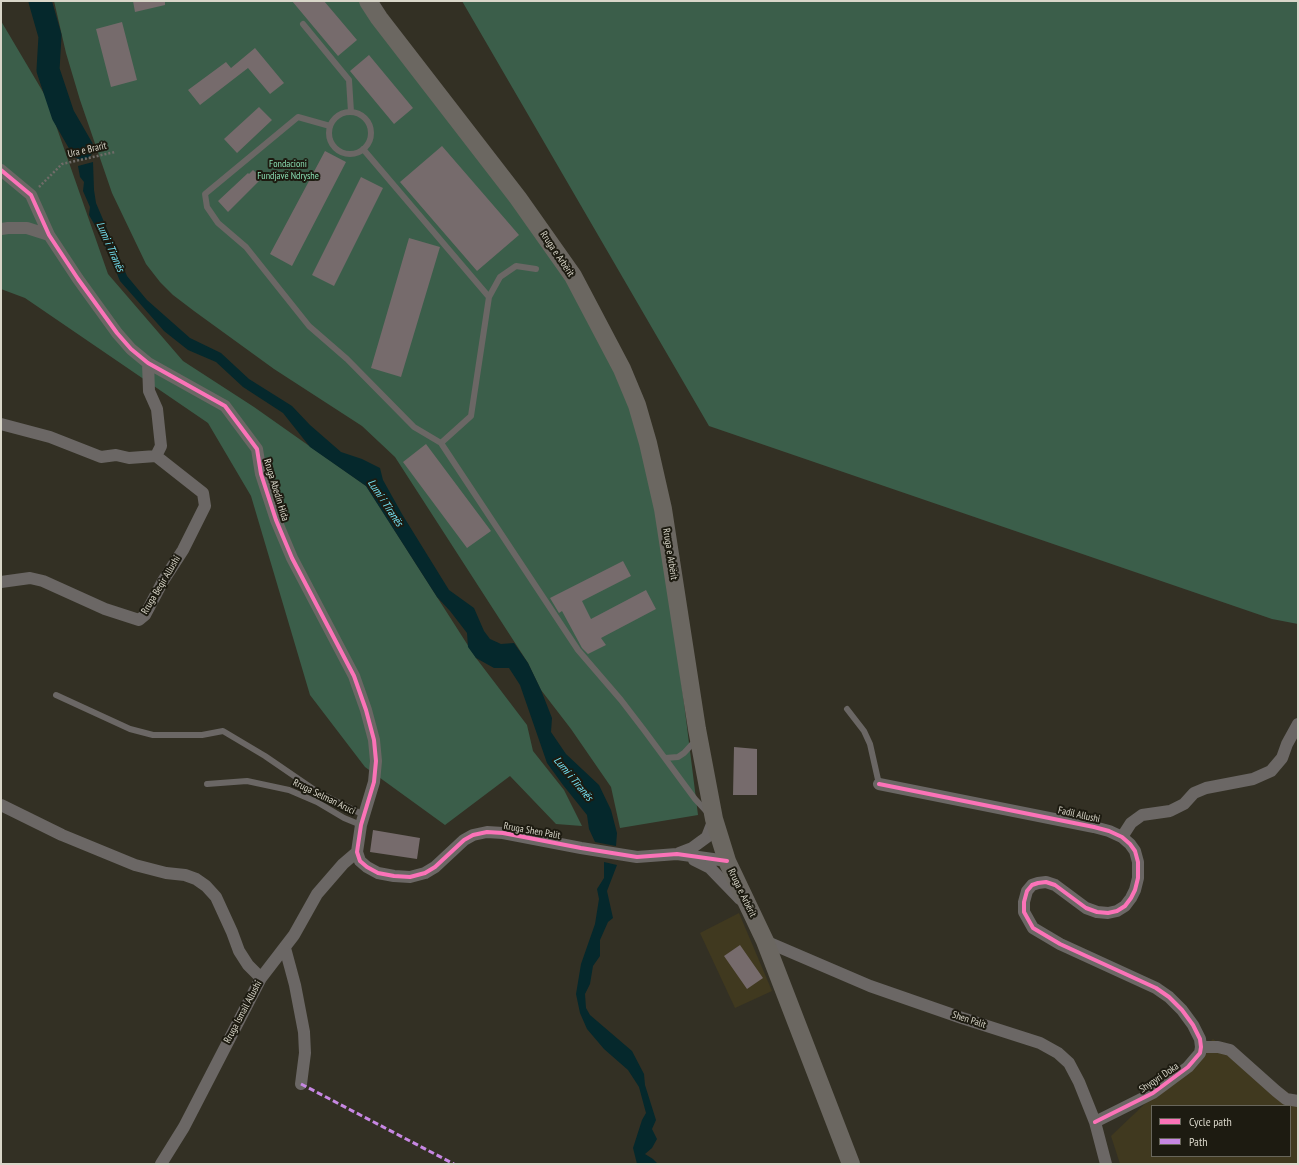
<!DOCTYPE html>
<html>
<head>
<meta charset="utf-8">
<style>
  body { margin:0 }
  #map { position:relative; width:1299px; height:1165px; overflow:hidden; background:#333024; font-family:"PT Sans Narrow",sans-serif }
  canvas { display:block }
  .frame { position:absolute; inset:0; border:2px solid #d9d6c9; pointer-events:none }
  .legend { position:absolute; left:1151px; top:1105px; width:140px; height:52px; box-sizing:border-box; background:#1d1b11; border:1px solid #68665b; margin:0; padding:5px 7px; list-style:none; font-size:12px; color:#d9d6c9 }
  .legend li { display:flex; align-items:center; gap:8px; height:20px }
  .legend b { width:20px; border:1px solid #68665b }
</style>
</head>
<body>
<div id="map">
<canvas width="1299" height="1165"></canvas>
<div class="frame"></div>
<ul class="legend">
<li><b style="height:5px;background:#fb73b8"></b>Cycle path</li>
<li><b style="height:5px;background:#c787e3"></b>Path</li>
</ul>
</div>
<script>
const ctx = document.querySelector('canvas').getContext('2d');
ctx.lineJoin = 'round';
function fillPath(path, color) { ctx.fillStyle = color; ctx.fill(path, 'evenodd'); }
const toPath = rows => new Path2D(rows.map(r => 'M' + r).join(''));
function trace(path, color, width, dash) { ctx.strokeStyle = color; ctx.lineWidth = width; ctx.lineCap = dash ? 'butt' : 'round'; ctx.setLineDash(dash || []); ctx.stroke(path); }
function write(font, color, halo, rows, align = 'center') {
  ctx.font = font + ' "PT Sans Narrow",sans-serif'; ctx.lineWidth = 4; ctx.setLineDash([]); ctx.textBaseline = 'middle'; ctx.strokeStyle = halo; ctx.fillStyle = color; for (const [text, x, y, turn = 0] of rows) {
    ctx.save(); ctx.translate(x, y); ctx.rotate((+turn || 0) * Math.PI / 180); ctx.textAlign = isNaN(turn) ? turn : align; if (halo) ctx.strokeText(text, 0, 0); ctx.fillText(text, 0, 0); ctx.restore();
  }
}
const built = toPath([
  [739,913,772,991,735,1008,700,933],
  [1213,1039,1298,1100,1298,1164,1120,1164,1111,1136],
  [1152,1106,1290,1106,1290,1156,1152,1156]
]);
const green = toPath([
  [54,1,373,1,571,278,624,385,655,497,670,591,698,815,620,828,611,787,571,729,541,690,528,663,395,457,362,426,274,369,194,311,173,295,160,282,146,264,112,193,80,100,66,53],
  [462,1,1298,1,1298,624,1272,619,709,426],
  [1,21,46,97,108,274,183,361,254,407,366,486,476,658,527,725,533,751,564,790,582,826,556,824,510,776,445,825,365,767,310,695,251,496,208,423,25,298,1,289]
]);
const water = toPath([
  [93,162,94,190,96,203,127,276,147,300,190,338,221,353,249,379,292,406,310,425,341,452,362,459,380,468,383,480,402,514,449,590,474,608,484,631,490,639,501,644,514,643,528,663,541,690,552,718,551,732,566,754,599,785,611,810,617,833,616,846,595,842,589,829,587,815,563,785,547,763,520,685,509,668,494,668,476,658,468,647,467,633,450,611,437,597,366,486,310,447,283,413,243,387,216,362,188,350,164,331,120,281,102,238,89,215,90,207,83,191,84,182,80,177,78,166],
  [604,862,617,865,607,891,613,918,608,922,600,940,600,956,593,966,590,984,585,994,586,1008,590,1015,632,1051,644,1074,645,1085,656,1120,652,1129,657,1139,652,1148,645,1154,653,1159,658,1164,637,1164,633,1148,642,1120,646,1113,639,1087,628,1070,604,1049,587,1029,580,1013,576,994,581,964,595,924,599,899,597,889,604,878]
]);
const river = toPath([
  [40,1,50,36,48,70,63,115,82,148]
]);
const building = toPath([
  [133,1,165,1,165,5,135,12],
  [292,1,324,1,357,40,338,56],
  [122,22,137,80,111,87,96,29],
  [255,48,284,83,270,94,248,68,200,105,188,90,226,62,231,68],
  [369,55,413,108,394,124,350,71],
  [259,107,272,120,237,153,224,139],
  [442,146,519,235,477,271,400,182],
  [325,151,346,162,292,266,270,254],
  [253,170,262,178,228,212,218,201,248,173,249,174],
  [361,177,383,188,334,286,312,275],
  [409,238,440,247,401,377,371,368],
  [426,444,491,531,467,548,403,462],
  [623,561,631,576,582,601,591,619,646,590,656,609,601,638,606,645,588,654,582,648,562,611,559,613,550,598],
  [734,747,757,749,757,795,733,795],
  [373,830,420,838,417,859,370,852],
  [740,945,763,978,747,989,724,956]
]);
const path = toPath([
  [39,187,62,164,115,152]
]);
const lane = toPath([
  [303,24,349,80,351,112],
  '329 133a21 21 0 1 1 42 0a21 21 0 1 1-42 0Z',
  [330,126,298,117,205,194,207,207,218,223,246,247,309,326,347,359,414,427,441,443],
  [363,149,489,297],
  [536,269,516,266,500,277,489,297,471,416,441,443,578,650,621,700,644,730,695,799,707,812],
  [56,695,130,729,153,735,202,735,223,731,265,756,319,793,364,815],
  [847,709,864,731,870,744,879,784],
  [665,758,678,757,684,753,696,740],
  [207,784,247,781,289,790,317,802,344,818,361,825]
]);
const street = toPath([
  [1,170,31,195,49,235,78,279,117,333,131,349,148,363,225,406,257,449,261,474,276,520,292,558,354,676,366,710,374,740,376,761,374,782,361,825,357,852,360,861,367,867,378,873,394,876,410,877,425,873,435,867,464,840,473,835,487,832,503,833,581,848,637,857,677,854,727,861],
  [1,229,8,228,27,228,49,235],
  [1,424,50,437,101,457,116,455,129,458,156,456,161,446,160,437,157,409,149,391,148,363],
  [1,582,30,578,43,581,105,609,139,620,145,615,163,581,183,550,205,506,203,493,156,456],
  [879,784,1094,827,1109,831,1122,837,1130,844,1135,851,1138,862,1138,878,1135,890,1131,898,1125,906,1117,911,1108,913,1097,912,1086,908,1055,885,1046,882,1038,883,1032,885,1027,891,1024,902,1024,912,1033,928,1060,944,1156,988,1169,997,1182,1010,1193,1025,1200,1039,1201,1047,1200,1053,1188,1067,1153,1093,1095,1122],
  [1,805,62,835,135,865,166,873,185,875,196,879,206,886,216,897,232,932,239,951,248,965,261,978],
  [1122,837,1131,823,1142,815,1170,811,1184,804,1194,793,1206,788,1253,779,1271,771,1282,758,1287,744,1298,724],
  [679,853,692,848,707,837,714,819],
  [694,860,710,868,740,899],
  [765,941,870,986,962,1018,1040,1043,1058,1053,1069,1063,1079,1082,1095,1122,1106,1164],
  [285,948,295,985,304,1032,305,1053,301,1084],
  [1201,1047,1218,1047,1230,1050,1276,1091,1286,1099,1298,1101],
  [161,1164,184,1127,261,978,294,935,317,894,343,864,357,852]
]);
const primary = toPath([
  [368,1,379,18,518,198,573,276,622,369,637,405,648,443,663,509,697,729,714,819,727,861,765,941,851,1164]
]);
const quiet = toPath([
  [301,1084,454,1164]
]);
const cycleway = toPath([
  [1,170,31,195,49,235,78,279,117,333,131,349,148,363,225,406,257,449,261,474,276,520,292,558,354,676,366,710,374,740,376,761,374,782,361,825,357,852,360,861,367,867,378,873,394,876,410,877,425,873,435,867,464,840,473,835,487,832,503,833,581,848,637,857,677,854,727,861],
  [879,784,1094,827,1109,831,1122,837,1130,844,1135,851,1138,862,1138,878,1135,890,1131,898,1125,906,1117,911,1108,913,1097,912,1086,908,1055,885,1046,882,1038,883,1032,885,1027,891,1024,902,1024,912,1033,928,1060,944,1156,988,1169,997,1182,1010,1193,1025,1200,1039,1201,1047,1200,1053,1188,1067,1153,1093,1095,1122]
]);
const streetNames = [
  ["Ura e Brarit",87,150,-13],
  ["Rruga e Arbërit",557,254,56],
  ["Rruga Abedin Hida",276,490,73],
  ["Rruga e Arbërit",670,554,81],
  ["Rruga Beqir Allushi",161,585,-59],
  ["Rruga Selman Aruci",324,797,26],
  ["Fadil Allushi",1079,815,13],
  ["Rruga Shen Palit",532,831,10],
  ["Rruga e Arbërit",742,893,64],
  ["Rruga Ismail Allushi",243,1012,-62],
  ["Shen Palit",969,1020,18],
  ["Shyqyri Doka",1159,1078,-34]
];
const parkNames = [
  ["Fondacioni",288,164],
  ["Fundjavë Ndryshe",288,176]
];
const waterNames = [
  ["Lumi i Tiranës",110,247,66],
  ["Lumi i Tiranës",385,503,56],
  ["Lumi i Tiranës",573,779,50]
];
fillPath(built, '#40391f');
fillPath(green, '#3b5e4a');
fillPath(water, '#05282c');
trace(river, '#05282c', 23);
fillPath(building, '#766b6c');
trace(path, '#6f6c68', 2.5, [2, 2]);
trace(lane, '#6b6765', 6);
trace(street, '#6b6765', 12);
trace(primary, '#6b6761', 18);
trace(quiet, '#c787e3', 3, [6, 3]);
trace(cycleway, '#fb73b8', 4);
write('10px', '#d9d6c9', '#1d1b11', streetNames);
write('10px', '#8adfb3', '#1d1b11', parkNames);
write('italic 11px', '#75e4f5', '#1d1b11', waterNames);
</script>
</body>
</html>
